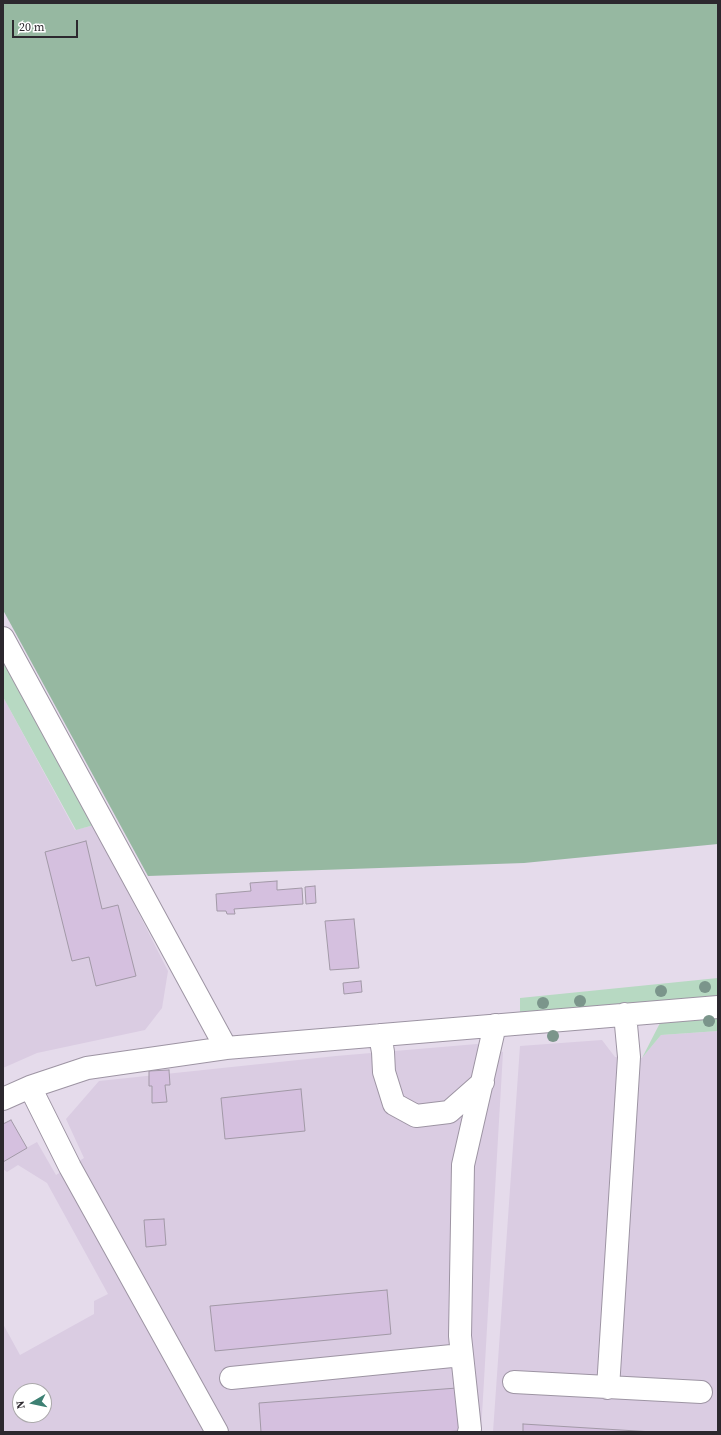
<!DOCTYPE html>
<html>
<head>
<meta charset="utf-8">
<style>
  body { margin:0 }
  #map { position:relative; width:721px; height:1435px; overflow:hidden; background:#e5dbeb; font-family:"Source Serif 4",serif }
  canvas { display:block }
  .frame { position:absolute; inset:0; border:4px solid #2c282e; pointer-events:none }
  .north { position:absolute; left:12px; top:1383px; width:40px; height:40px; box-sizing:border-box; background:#fff; border:1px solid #aba9ab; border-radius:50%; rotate:261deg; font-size:11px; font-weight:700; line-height:16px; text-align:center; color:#2c282e }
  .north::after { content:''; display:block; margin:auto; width:14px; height:18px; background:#3d8073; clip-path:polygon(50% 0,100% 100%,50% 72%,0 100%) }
  .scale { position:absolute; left:12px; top:20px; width:66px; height:18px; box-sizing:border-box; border:2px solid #2c282e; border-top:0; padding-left:5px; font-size:12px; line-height:14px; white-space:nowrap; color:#2c282e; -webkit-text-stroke:3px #fff; paint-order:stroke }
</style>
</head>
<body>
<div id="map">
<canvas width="721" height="1435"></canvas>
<div class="frame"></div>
<div class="north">N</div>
<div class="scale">20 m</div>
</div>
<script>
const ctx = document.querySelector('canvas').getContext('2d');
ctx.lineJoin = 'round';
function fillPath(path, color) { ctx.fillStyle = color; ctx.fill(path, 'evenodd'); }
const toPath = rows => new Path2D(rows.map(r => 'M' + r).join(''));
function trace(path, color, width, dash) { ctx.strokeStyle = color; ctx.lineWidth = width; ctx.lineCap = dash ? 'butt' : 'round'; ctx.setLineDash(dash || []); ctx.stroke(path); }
const built = toPath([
  [3,697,75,830,94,825,168,971,162,1008,145,1030,37,1053,3,1068],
  [718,1031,718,1432,493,1432,520,1046,602,1040,615,1057,642,1058,661,1035],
  [477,1044,503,1052,481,1432,3,1432,3,1324,20,1355,94,1314,94,1301,108,1294,47,1183,18,1165,7,1172,3,1169,3,1161,37,1142,56,1175,84,1158,66,1119,99,1081,336,1056],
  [20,1391,44,1391,44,1415,20,1415]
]);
const green = toPath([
  [3,655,94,825,76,830,3,697],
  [718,978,718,998,520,1012,520,998],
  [718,1017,718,1031,661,1035,642,1058,660,1023]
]);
const forest = toPath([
  [3,3,718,3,718,844,524,863,148,876,3,610]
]);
const building = toPath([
  [86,841,102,909,118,905,136,976,96,986,89,957,72,961,45,852,86,841],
  [277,881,277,890,302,888,303,904,234,909,235,914,227,914,226,911,217,911,216,894,251,891,250,883,277,881],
  [315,886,316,903,306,904,305,887,315,886],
  [354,919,359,968,330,970,325,921,354,919],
  [361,981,362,992,344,994,343,983,361,981],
  [169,1070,170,1085,165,1085,167,1102,152,1103,152,1086,149,1086,149,1071,169,1070],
  [301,1089,305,1131,225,1139,221,1098,301,1089],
  [11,1120,27,1148,3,1162,3,1124,11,1120],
  [164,1219,166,1245,146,1247,144,1220,164,1219],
  [387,1290,391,1334,215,1351,210,1306,387,1290],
  [457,1388,460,1431,440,1432,261,1432,259,1403,457,1388],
  [523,1424,653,1432,523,1432,523,1424]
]);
const minor = toPath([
  [3,638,226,1048],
  [380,1035,383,1052,384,1072,394,1104,416,1116,449,1112,483,1082],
  [30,1087,70,1167,217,1432],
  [3,1099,30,1087,87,1068,226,1048,718,1007],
  [231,1378,462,1355],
  [514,1382,701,1392],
  [608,1388,629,1057,625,1014],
  [469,1432,470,1429,460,1336,463,1165,495,1025]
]);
const trees = [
  [705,987],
  [661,991],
  [580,1001],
  [543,1003],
  [709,1021],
  [553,1036]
];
fillPath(built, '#dacce2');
fillPath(green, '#b7d9c2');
fillPath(forest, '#96b8a1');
fillPath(building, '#d5c0df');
trace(building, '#a299a7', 1);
trace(minor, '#9d94a3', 24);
trace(minor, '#fff', 22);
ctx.fillStyle = '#7b958b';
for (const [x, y] of trees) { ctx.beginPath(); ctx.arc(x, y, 6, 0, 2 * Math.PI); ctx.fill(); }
</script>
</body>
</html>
